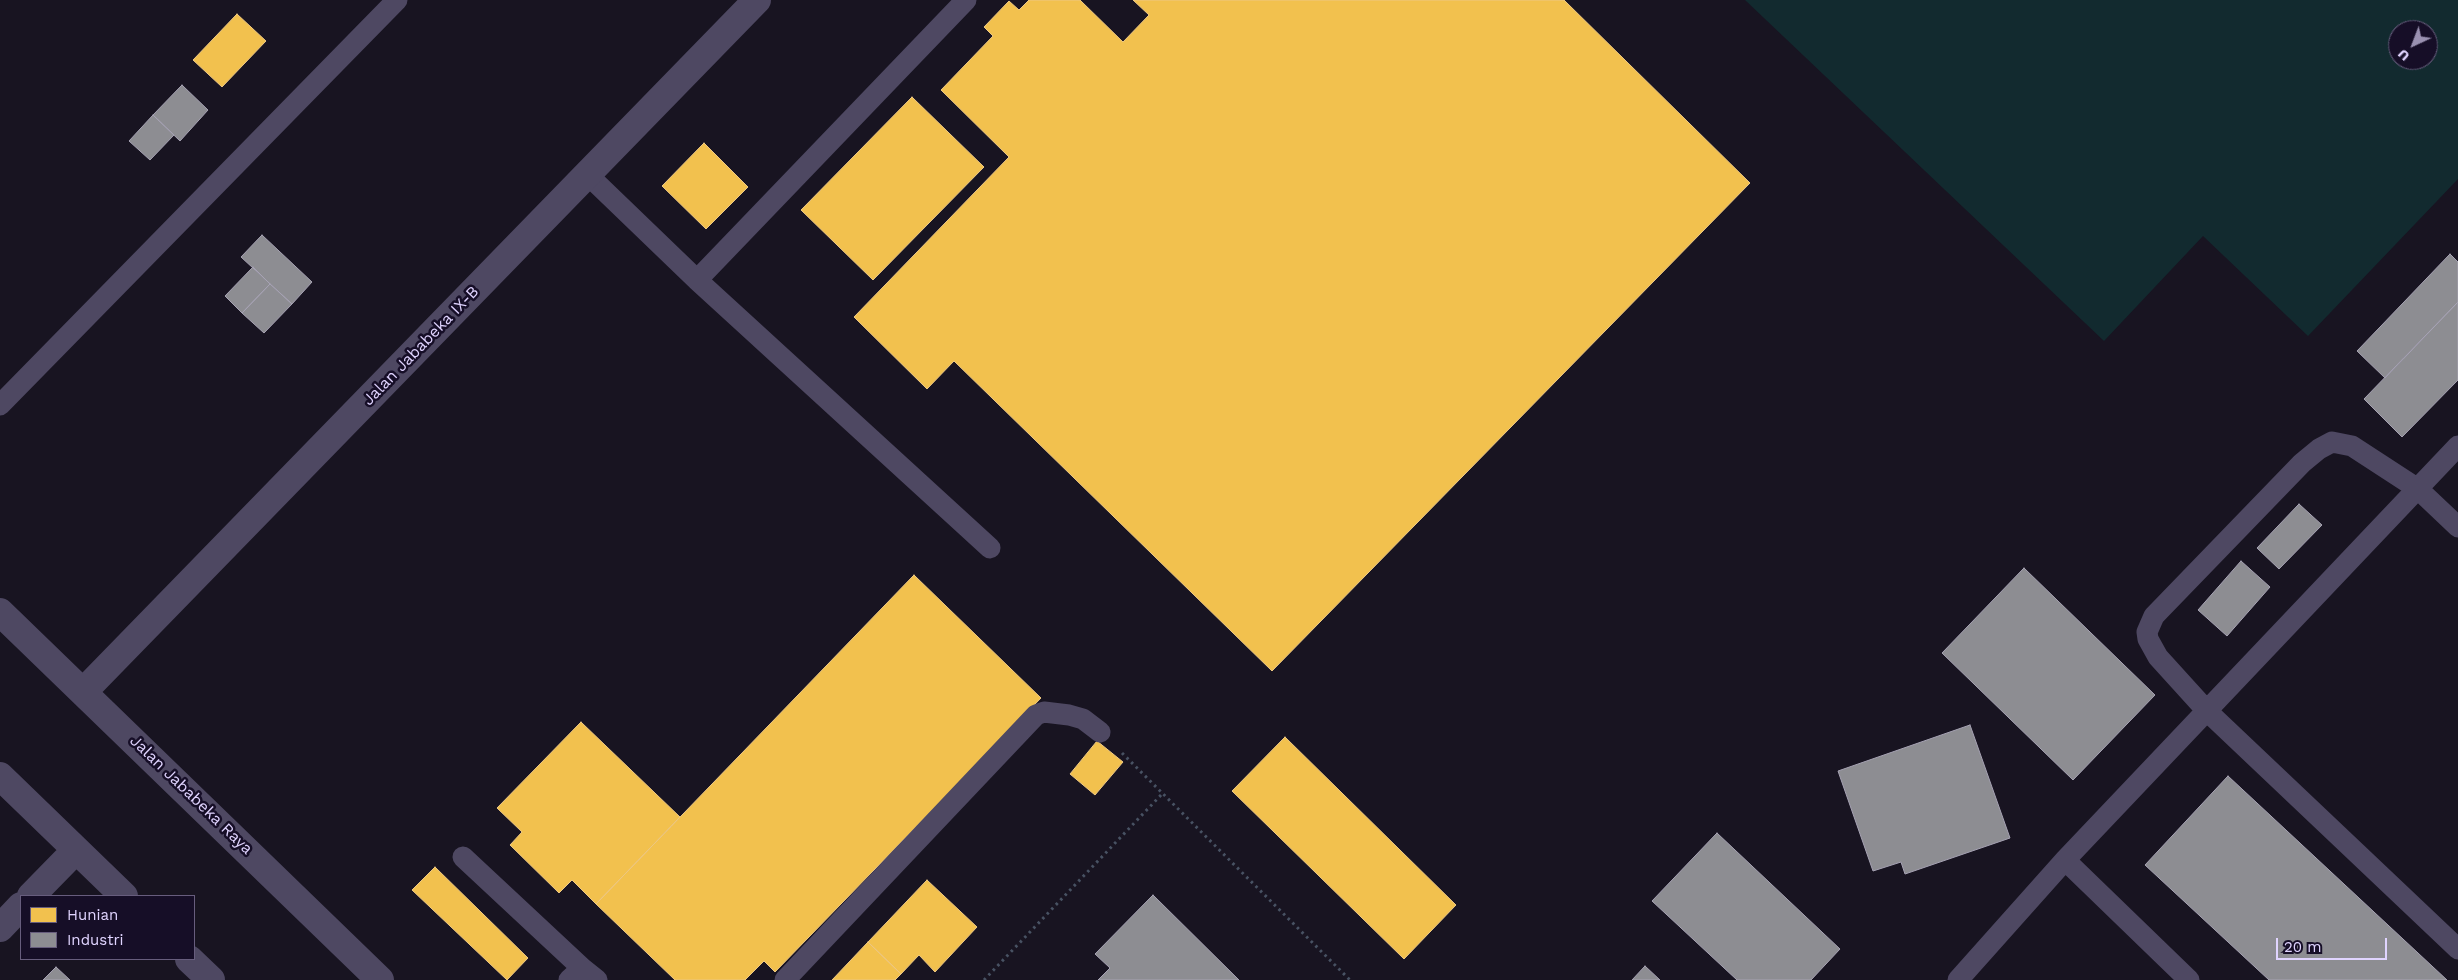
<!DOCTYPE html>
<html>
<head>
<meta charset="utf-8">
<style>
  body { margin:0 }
  #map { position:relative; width:2458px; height:980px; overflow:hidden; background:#181421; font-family:"Work Sans",sans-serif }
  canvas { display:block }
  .legend { position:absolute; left:20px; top:895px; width:175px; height:65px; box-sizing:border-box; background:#160e27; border:1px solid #675d7d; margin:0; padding:6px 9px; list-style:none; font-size:15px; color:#e0d4ff }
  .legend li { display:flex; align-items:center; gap:10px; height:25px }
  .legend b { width:25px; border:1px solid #675d7d }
  .north { position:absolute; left:2388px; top:20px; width:50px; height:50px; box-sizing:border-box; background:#160e27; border:1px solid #675d7d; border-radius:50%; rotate:223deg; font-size:14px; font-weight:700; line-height:20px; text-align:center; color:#e0d4ff }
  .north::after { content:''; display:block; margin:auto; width:18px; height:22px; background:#9a91b1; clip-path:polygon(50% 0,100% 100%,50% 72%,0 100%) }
  .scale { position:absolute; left:2276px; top:938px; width:111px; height:22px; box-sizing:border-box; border:2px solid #e0d4ff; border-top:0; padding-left:6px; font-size:15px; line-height:18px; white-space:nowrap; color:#e0d4ff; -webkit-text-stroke:4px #160e27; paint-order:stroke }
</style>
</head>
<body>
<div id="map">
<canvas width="2458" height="980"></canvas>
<ul class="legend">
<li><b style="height:14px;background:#f2c14e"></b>Hunian</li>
<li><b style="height:14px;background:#8d8d92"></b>Industri</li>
</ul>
<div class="north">U</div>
<div class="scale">20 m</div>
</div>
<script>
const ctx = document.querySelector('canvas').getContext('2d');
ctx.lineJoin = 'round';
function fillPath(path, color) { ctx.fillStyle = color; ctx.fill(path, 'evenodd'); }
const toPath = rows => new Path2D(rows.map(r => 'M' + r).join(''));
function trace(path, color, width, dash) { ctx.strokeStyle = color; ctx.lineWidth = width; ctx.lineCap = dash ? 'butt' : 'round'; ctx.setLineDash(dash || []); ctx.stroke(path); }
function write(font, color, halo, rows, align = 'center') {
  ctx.font = font + ' "Work Sans",sans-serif'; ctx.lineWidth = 5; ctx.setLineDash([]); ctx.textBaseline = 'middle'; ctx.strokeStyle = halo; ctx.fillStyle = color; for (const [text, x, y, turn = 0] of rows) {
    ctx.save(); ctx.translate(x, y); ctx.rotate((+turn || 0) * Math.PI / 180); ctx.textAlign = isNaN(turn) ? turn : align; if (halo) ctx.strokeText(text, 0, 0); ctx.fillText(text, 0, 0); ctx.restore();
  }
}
const green = toPath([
  [1745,0,2458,0,2458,179,2308,336,2203,236,2104,341],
  [2398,30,2428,30,2428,60,2398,60]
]);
const homes = toPath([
  [1029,0,1080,0,1123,42,1149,15,1133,0,1564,0,1750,183,1272,671,954,361,927,389,854,317,1009,157,941,90,993,36,984,27,1009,1,1019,10,1029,0],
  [237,14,266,41,222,87,193,60,237,14],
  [912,97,984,167,873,280,801,210,912,97],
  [704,143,748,187,706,229,662,186,704,143],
  [914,575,1041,698,775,972,764,961,745,980,675,980,596,904,914,575],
  [581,722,680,817,596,904,572,880,559,893,510,845,522,832,497,808,581,722],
  [1285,737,1456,905,1404,959,1232,791,1285,737],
  [1097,741,1123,762,1095,795,1070,774,1097,741],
  [435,867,528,958,507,980,412,890,435,867],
  [927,880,977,927,935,972,919,955,901,974,868,942,927,880],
  [868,942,901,974,895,980,832,980,868,942]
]);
const industry = toPath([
  [182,85,208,110,180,141,153,115,182,85],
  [153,115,174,135,150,160,129,141,153,115],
  [262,235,312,282,292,304,241,257,262,235],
  [2450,254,2458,262,2458,302,2385,378,2357,351,2450,254],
  [253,267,270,284,242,313,225,296,253,267],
  [270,284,292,304,264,333,242,313,270,284],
  [2458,302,2458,380,2402,437,2364,399,2458,302],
  [2299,504,2322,525,2279,569,2257,548,2299,504],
  [2241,561,2270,587,2227,636,2198,610,2241,561],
  [2024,568,2155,695,2073,780,1942,653,2024,568],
  [1970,725,2010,838,1905,874,1901,862,1873,871,1838,771,1970,725],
  [2228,776,2447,980,2269,980,2145,865,2228,776],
  [1717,833,1840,949,1811,980,1737,980,1652,901,1717,833],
  [1153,895,1239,980,1098,980,1110,968,1095,954,1153,895],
  [1645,966,1660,980,1632,980,1645,966],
  [56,967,70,980,43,980,56,967]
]);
const path = toPath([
  [1122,753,1350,980],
  [984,980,1163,793]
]);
const service = toPath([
  [588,175,697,280,990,548],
  [697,280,966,0],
  [0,405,397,0],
  [2458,527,2418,489,2352,446,2332,442,2319,449,2302,463,2154,616,2147,632,2148,639,2158,657,2207,711,2458,949],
  [463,857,582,968],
  [2065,860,2189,980],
  [569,980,582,968,597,980],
  [785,980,1036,715,1044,712,1069,715,1083,719,1100,732],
  [1958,980,2065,860,2458,446]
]);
const minor = toPath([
  [0,612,380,980],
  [84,691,757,0],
  [0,776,124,896],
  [31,896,76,850],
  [0,928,21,906],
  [189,959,211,980]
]);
const streetNames = [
  ["Jalan Jababeka IX-B",421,346,-46],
  ["Jalan Jababeka Raya",191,795,44]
];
fillPath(green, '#122a2f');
fillPath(homes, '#f2c14e');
trace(homes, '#edc783', 1);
fillPath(industry, '#8d8d92');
trace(industry, '#a6a2b3', 1);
trace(path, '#485263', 3, [2.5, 4]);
trace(service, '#4e4862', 21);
trace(minor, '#4e4862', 28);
write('16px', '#e0d4ff', '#160e27', streetNames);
</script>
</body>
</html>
